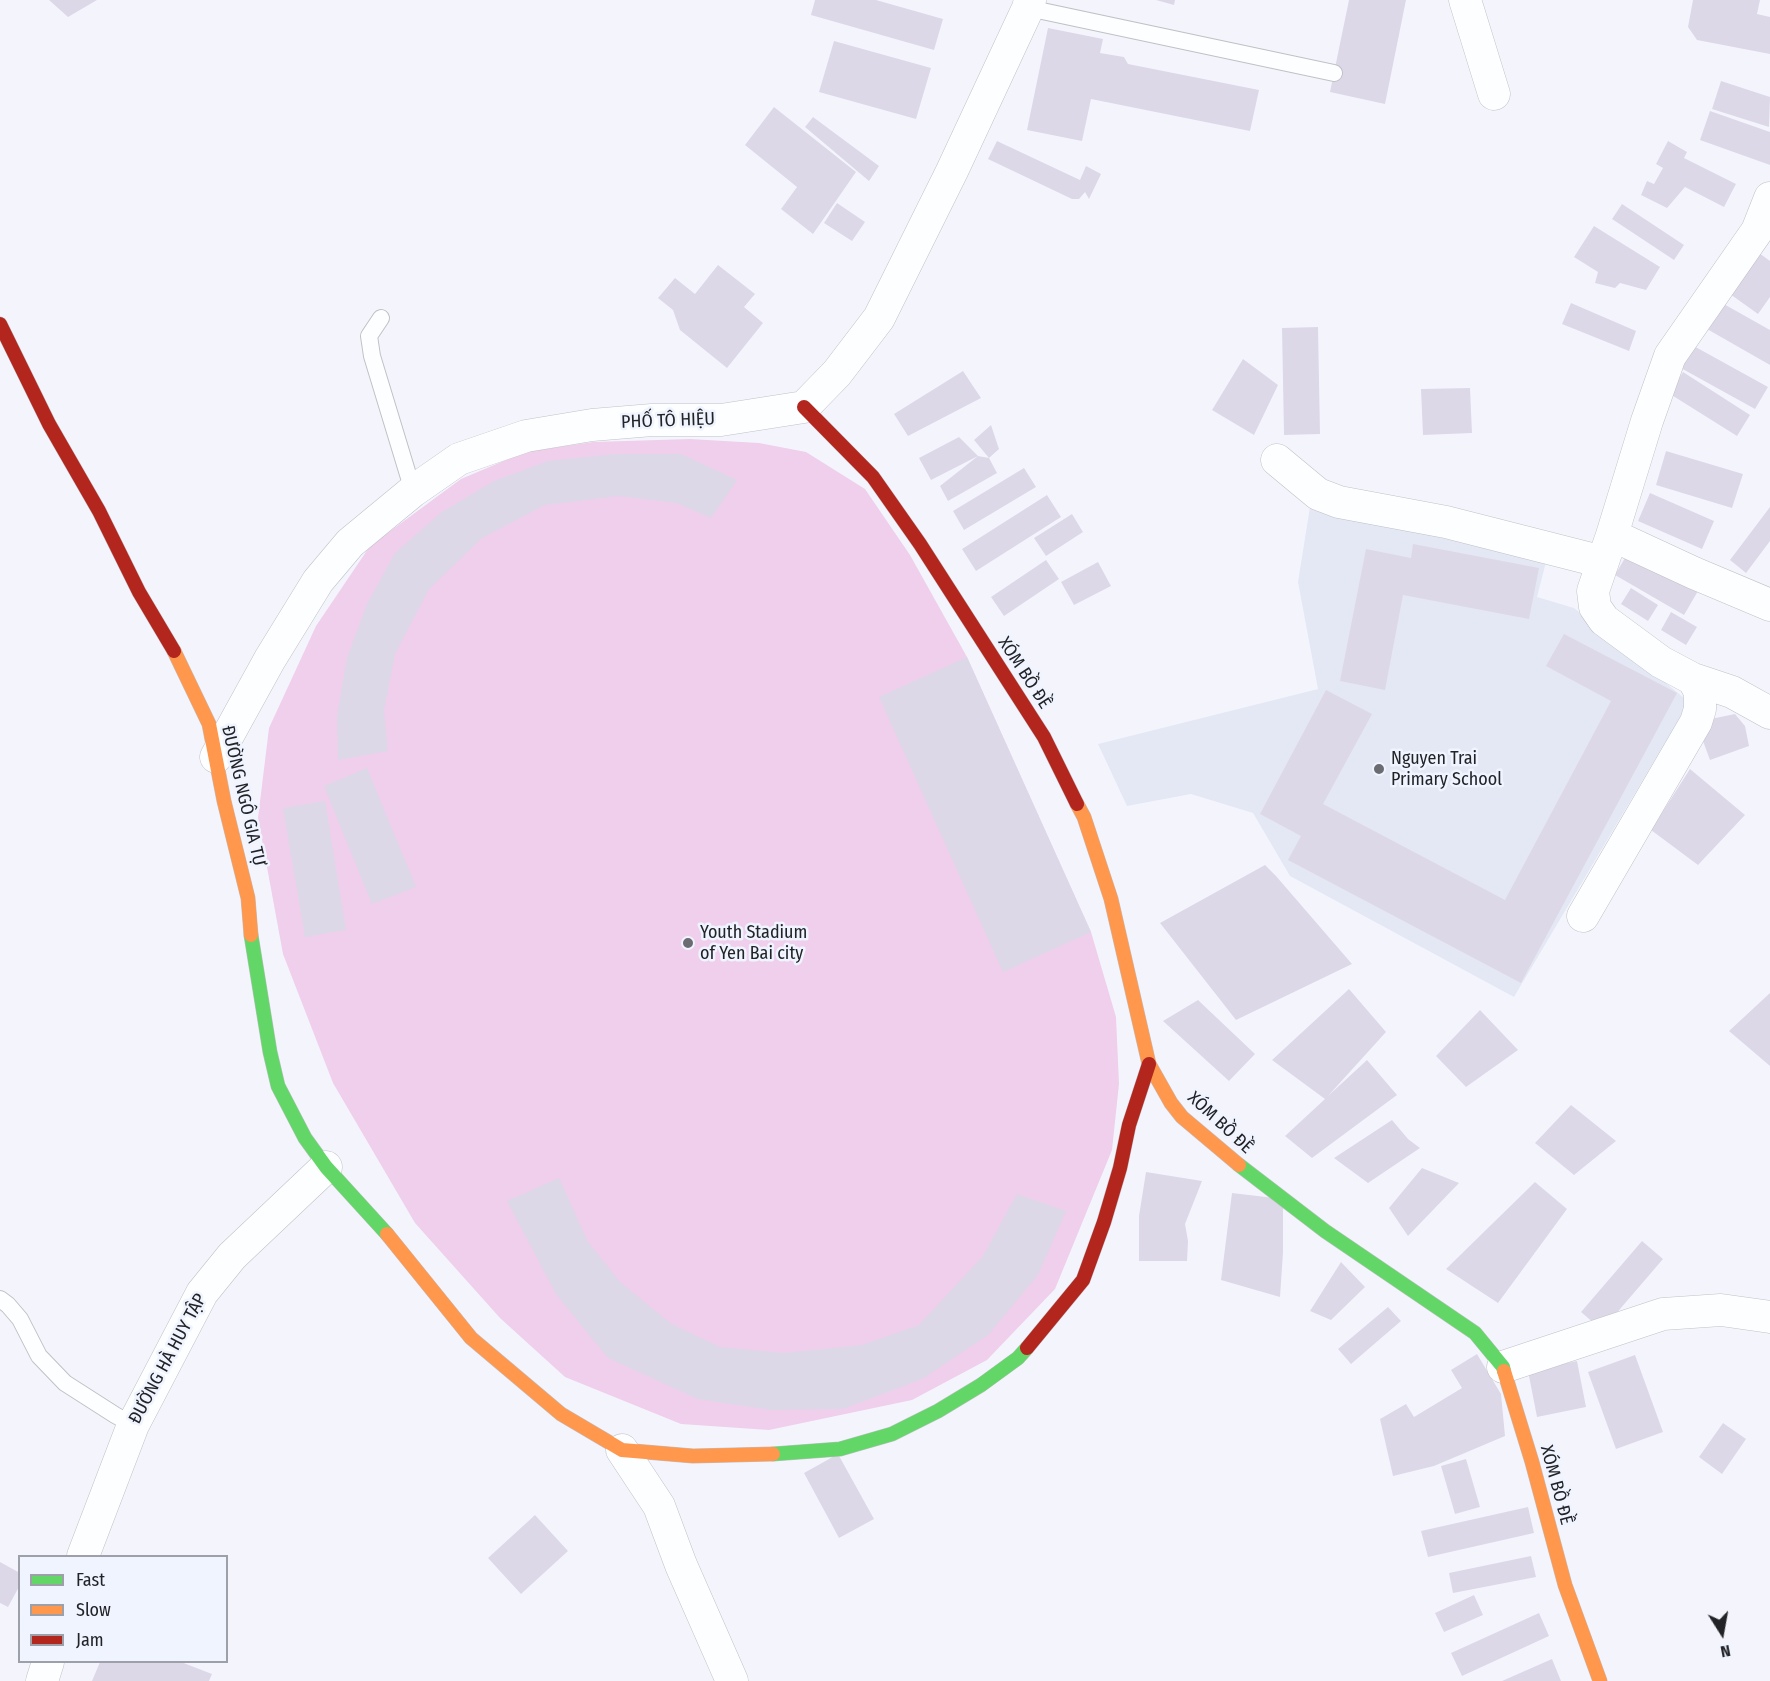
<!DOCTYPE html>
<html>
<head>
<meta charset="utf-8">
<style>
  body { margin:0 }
  #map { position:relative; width:1770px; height:1681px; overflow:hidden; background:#f4f5fc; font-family:"Fira Sans Condensed",sans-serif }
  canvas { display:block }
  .legend { position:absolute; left:18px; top:1555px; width:210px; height:108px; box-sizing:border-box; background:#f0f4ff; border:2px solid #9da0a9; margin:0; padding:8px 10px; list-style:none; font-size:18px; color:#212327 }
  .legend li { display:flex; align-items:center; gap:12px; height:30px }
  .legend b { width:30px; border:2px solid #9da0a9 }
  .north { position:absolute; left:1692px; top:1603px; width:60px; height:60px; -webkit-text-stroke:4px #f0f4ff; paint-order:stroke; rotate:169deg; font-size:16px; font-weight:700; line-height:24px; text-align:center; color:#212327 }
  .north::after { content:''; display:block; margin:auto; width:21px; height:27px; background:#212327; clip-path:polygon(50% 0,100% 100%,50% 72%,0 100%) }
</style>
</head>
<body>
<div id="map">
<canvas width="1770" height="1681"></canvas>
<ul class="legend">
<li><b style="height:8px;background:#63d668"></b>Fast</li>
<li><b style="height:8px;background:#ff974d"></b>Slow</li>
<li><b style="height:8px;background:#b3261e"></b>Jam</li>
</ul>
<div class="north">N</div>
</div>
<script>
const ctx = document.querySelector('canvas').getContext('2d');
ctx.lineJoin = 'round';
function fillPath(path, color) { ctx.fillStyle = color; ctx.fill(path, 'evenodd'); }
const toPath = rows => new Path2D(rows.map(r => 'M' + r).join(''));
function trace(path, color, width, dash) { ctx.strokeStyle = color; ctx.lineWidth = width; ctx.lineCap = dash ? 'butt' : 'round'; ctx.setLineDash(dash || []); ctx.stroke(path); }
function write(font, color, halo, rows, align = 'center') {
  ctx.font = font + ' "Fira Sans Condensed",sans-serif'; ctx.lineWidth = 5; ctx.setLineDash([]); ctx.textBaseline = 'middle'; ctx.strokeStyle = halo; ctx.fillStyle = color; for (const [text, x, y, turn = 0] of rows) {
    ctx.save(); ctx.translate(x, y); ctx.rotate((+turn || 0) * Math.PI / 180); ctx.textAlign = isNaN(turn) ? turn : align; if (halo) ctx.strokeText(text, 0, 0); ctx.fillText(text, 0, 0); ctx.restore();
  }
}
const built = toPath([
  [1310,507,1546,562,1537,597,1574,608,1689,702,1514,997,1290,876,1253,813,1191,794,1127,806,1098,744,1318,689,1298,582]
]);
const green = toPath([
  [690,439,759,443,806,452,865,489,910,555,967,657,1091,932,1116,1017,1119,1084,1112,1150,1055,1289,987,1360,912,1400,769,1430,681,1424,565,1377,500,1318,415,1223,333,1083,283,954,258,818,269,728,316,626,370,546,461,479,525,452,593,442]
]);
const building = toPath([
  [49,0,97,0,68,17],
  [815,0,876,0,943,19,934,50,811,15],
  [1156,0,1175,0,1174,5],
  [1349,0,1406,0,1385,104,1330,92],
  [1693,0,1760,0,1757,14,1770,17,1770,54,1697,40,1688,27],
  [1048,28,1103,39,1100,53,1124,57,1128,64,1259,90,1250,131,1091,99,1082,141,1027,130],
  [834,41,931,68,916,119,819,92],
  [1721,81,1770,97,1769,127,1712,109],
  [774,107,856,172,813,234,781,209,797,187,745,145],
  [1710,111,1770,132,1770,165,1700,140],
  [813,117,879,166,869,181,805,127],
  [997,141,1080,180,1086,166,1101,174,1089,199,1085,192,1079,199,1072,199,988,159],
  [1668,141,1687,152,1684,158,1736,184,1724,207,1685,187,1667,208,1641,195,1647,181,1654,184,1663,168,1656,164],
  [837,203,865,222,852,241,824,223],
  [1622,204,1684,245,1674,260,1612,219],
  [1594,226,1660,267,1646,290,1620,283,1615,288,1595,283,1598,272,1574,257],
  [1759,253,1770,261,1770,297,1758,314,1730,294],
  [718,265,755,294,744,307,763,323,727,368,680,330,673,310,658,298,675,278,695,294],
  [1571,303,1636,331,1629,351,1562,324],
  [1722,303,1770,330,1770,365,1707,329],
  [1318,327,1320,434,1284,435,1282,328],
  [1692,345,1768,387,1755,409,1679,367],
  [1243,359,1278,385,1254,435,1212,410],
  [963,371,981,398,908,436,894,414],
  [1683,372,1750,415,1737,436,1670,394],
  [1470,388,1472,433,1423,435,1421,389],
  [991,425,999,449,989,458,974,440],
  [959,437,978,456,931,480,919,458],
  [1666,451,1743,474,1732,508,1656,485],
  [615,454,681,454,737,480,711,518,676,503,619,496,545,505,482,538,429,589,395,654,384,711,388,751,338,760,337,716,347,658,367,604,395,553,442,512,494,481,548,461],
  [978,456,989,458,997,473,948,501,940,486],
  [1024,468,1036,487,964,530,953,511],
  [1650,493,1714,521,1702,549,1638,521],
  [1047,495,1061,517,976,571,962,549],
  [1770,507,1770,541,1746,573,1730,560],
  [1072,514,1083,532,1046,556,1034,538],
  [1413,544,1539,568,1529,619,1403,595,1385,690,1340,681,1366,549,1411,558],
  [1629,551,1698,591,1684,615,1615,575],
  [1046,560,1059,579,1004,616,991,597],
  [1098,562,1111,586,1074,605,1061,582],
  [1631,588,1658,605,1648,621,1621,604],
  [1671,612,1697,627,1686,645,1661,630],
  [1564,634,1677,693,1521,983,1288,860,1301,836,1260,814,1326,690,1372,714,1323,804,1505,900,1611,701,1546,666],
  [967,657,1091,932,1003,972,879,697],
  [1735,714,1745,726,1749,746,1710,760,1696,722],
  [367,768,416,887,372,904,324,786],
  [1690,769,1745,815,1698,865,1651,830],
  [325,801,346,930,305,937,283,808],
  [1265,865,1276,876,1352,964,1236,1020,1160,923],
  [1349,989,1386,1032,1328,1096,1367,1060,1397,1095,1312,1158,1285,1136,1325,1099,1272,1060],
  [1770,993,1770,1066,1729,1031],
  [1198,1000,1255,1054,1229,1081,1163,1021],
  [1480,1010,1518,1050,1466,1087,1436,1056],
  [1571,1105,1616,1141,1574,1175,1535,1143],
  [1392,1120,1408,1139,1420,1148,1368,1183,1334,1158],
  [1422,1168,1459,1183,1408,1236,1389,1208],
  [1146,1172,1202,1181,1185,1224,1188,1241,1187,1261,1139,1261,1139,1216],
  [559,1178,588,1242,620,1282,670,1323,720,1347,784,1353,862,1345,919,1325,983,1256,1017,1194,1066,1211,1038,1275,988,1335,922,1379,843,1409,772,1410,698,1399,608,1358,556,1294,507,1201],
  [1535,1182,1567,1209,1498,1303,1446,1269],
  [1232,1193,1283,1199,1283,1253,1280,1297,1221,1280],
  [1642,1241,1663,1259,1602,1330,1581,1312],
  [1341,1262,1365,1287,1331,1320,1310,1311],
  [1388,1307,1401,1321,1351,1364,1338,1349],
  [1477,1354,1501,1394,1505,1436,1434,1466,1393,1476,1380,1419,1406,1404,1414,1417,1462,1388,1451,1370],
  [1635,1355,1663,1432,1616,1449,1588,1372],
  [1577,1361,1586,1407,1537,1417,1528,1371],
  [1723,1423,1746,1439,1722,1474,1699,1457],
  [838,1454,874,1519,839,1538,804,1473],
  [1466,1459,1480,1507,1455,1514,1441,1466],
  [1528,1507,1534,1533,1428,1557,1421,1531],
  [535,1515,568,1551,521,1594,488,1558],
  [1531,1556,1536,1577,1453,1593,1449,1573],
  [0,1562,20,1573,20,1585,8,1607,0,1603],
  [1474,1595,1483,1615,1444,1632,1435,1613],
  [1539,1613,1549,1636,1462,1676,1451,1653],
  [1552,1659,1561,1681,1502,1681],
  [100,1662,181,1662,212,1674,209,1681,92,1681]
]);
const lane = toPath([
  [1028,8,1334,73],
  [381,318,369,336,372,356,413,491],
  [0,1299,8,1305,20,1319,39,1356,65,1383,115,1415,133,1425]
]);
const street = toPath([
  [1465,0,1494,94],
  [1277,460,1318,494,1339,502,1446,522,1603,562],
  [1612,535,1694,573,1770,605],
  [1693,679,1732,692,1770,713],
  [216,757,270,659,318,581,350,543,413,491,459,459,526,436,592,425,652,420,721,420,804,407,837,373,879,318,952,171,1028,8,1030,0],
  [1583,916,1696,722,1700,709,1700,692,1693,679,1661,662,1604,620,1595,607,1593,591,1612,535,1647,421,1670,356,1757,231,1770,198],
  [1503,1367,1663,1314,1721,1310,1770,1317],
  [622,1450,659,1506,681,1565,732,1681],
  [83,1556,133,1425,202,1293,232,1256,326,1167],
  [42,1681,48,1662]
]);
const fast = toPath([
  [251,935,270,1052,278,1086,305,1138,326,1167,387,1234],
  [1239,1165,1325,1231,1475,1333,1503,1367,1504,1371],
  [773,1454,840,1449,892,1434,938,1411,981,1385,1018,1358,1027,1348]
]);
const slow = toPath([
  [174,651,209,724,224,801,248,898,251,935],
  [1077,804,1084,817,1111,899,1149,1064,1171,1103,1182,1117,1239,1165],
  [387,1234,471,1338,561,1414,622,1450,693,1456,773,1454],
  [1504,1371,1532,1462,1565,1585,1600,1681]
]);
const jam = toPath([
  [0,324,49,424,99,511,139,592,174,651],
  [804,407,873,477,920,544,1044,737,1077,804],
  [1027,1348,1083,1280,1104,1222,1120,1168,1129,1125,1149,1064]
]);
const markers = [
  [1379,769,6,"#6b6c72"],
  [688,943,6,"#6b6c72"]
];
const streetNames = [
  ["PHỐ TÔ HIỆU",668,421,-2],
  ["XÓM BỒ ĐỀ",1024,673,57],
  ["ĐƯỜNG NGÔ GIA TỰ",243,796,77],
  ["XÓM BỒ ĐỀ",1220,1123,43],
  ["ĐƯỜNG HÀ HUY TẬP",168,1359,-62],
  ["XÓM BỒ ĐỀ",1556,1485,75]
];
const poiNames = [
  ["Nguyen Trai",1391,759],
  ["Primary School",1391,780],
  ["Youth Stadium",700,933],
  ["of Yen Bai city",700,954]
];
fillPath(built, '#e4e8f4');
fillPath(green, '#efcfec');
fillPath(building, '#ddd8e8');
trace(lane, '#c0c1c6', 18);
trace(street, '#c0c1c6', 33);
trace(fast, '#c0c1c6', 15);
trace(slow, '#c0c1c6', 15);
trace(jam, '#c0c1c6', 15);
trace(lane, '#fdfeff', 16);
trace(street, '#fdfeff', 32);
trace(fast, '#63d668', 14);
trace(slow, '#ff974d', 14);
trace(jam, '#b3261e', 14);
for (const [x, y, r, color] of markers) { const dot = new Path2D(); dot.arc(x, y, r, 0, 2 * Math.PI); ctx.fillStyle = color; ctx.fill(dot); trace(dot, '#f0f4ff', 2); }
write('18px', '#212327', '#f0f4ff', streetNames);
write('18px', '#212327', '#f0f4ff', poiNames, 'left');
</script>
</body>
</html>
